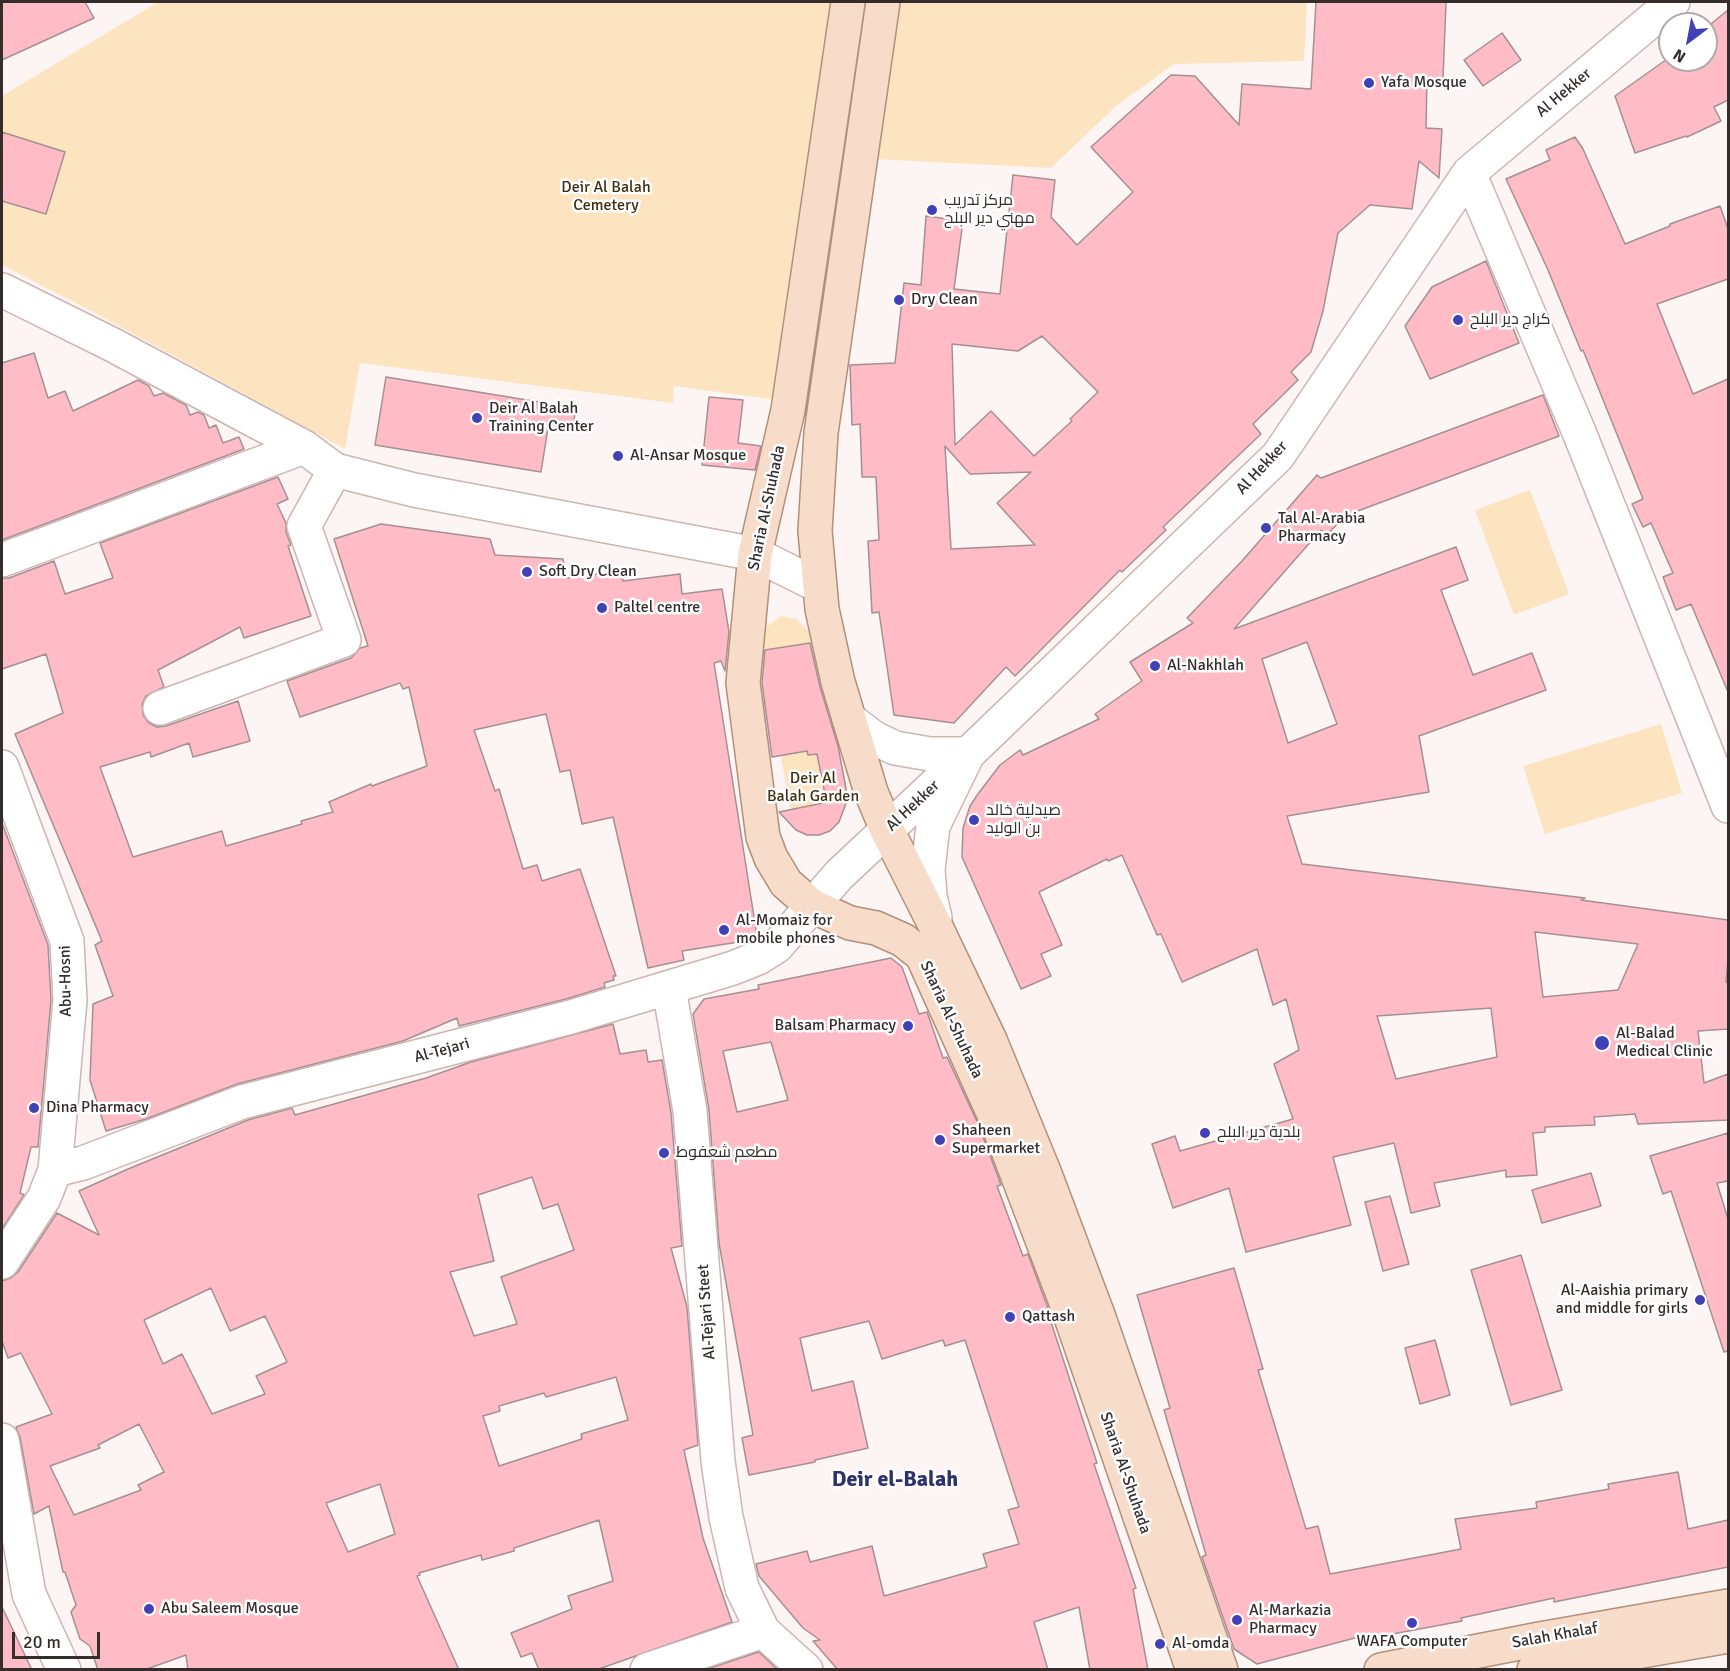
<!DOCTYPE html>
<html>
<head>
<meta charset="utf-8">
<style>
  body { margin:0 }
  #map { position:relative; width:1730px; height:1671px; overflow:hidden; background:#fdf5f3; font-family:Signika,sans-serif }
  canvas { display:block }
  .frame { position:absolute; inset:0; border:3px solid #352d2b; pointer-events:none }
  .north { position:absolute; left:1658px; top:12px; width:60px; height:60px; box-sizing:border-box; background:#fff; border:2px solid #aeabaa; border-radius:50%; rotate:212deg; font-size:16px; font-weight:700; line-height:24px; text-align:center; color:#352d2b }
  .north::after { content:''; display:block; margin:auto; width:21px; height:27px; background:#4240b6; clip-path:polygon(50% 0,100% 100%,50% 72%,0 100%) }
  .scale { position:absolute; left:12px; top:1632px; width:88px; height:27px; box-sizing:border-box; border:3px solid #352d2b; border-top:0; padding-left:8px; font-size:18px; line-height:21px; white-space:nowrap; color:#352d2b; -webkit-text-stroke:4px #fff; paint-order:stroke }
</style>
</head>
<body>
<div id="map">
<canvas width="1730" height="1671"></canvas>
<div class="frame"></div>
<div class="north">N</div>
<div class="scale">20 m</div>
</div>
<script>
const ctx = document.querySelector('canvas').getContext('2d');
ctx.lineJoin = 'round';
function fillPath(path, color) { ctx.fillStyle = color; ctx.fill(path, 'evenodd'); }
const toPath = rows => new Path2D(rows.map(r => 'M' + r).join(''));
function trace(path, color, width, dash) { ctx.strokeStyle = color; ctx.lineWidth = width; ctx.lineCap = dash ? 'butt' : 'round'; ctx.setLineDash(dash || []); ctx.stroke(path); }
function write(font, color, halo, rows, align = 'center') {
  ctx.font = font + ' Signika,Cairo,sans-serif'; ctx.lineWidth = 5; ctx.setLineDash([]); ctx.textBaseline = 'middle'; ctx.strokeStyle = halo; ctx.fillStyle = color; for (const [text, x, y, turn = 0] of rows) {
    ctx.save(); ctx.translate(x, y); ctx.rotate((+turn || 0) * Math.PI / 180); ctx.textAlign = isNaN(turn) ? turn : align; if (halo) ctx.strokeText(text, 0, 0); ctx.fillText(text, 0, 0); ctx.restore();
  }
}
const green = toPath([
  [158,2,836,2,777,400,674,386,673,403,360,363,345,449,93,312,2,265,2,96],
  [897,2,1307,2,1304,61,1174,64,1115,107,1051,168,873,159],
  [1530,490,1569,594,1514,615,1475,510],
  [781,616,797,619,809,632,841,798,833,815,802,817,790,807,760,641,766,627],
  [1661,724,1682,793,1545,834,1523,766]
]);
const building = toPath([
  [2,2,85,2,94,18,2,60,2,2],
  [1316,2,1446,2,1443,79,1427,78,1426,128,1442,129,1439,178,1419,161,1412,209,1370,205,1338,233,1323,311,1311,352,1291,372,1298,380,1253,424,1261,434,1163,527,1166,530,1122,572,1120,570,1015,676,1006,667,954,723,894,715,879,612,872,613,868,541,879,540,876,477,862,477,860,424,852,425,850,365,895,363,904,283,921,285,926,216,963,221,954,289,1000,294,1013,175,1055,180,1051,217,1077,245,1133,192,1091,147,1171,75,1195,76,1239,125,1242,84,1311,89,1316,2],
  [1042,336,1098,392,1070,419,1072,421,1034,456,991,411,955,445,952,344,1018,351,1042,336],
  [945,446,970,474,1031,472,997,503,1035,545,951,549,945,446],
  [1728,10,1728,100,1714,107,1721,121,1687,137,1686,136,1635,153,1615,96,1670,57,1670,60,1706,60,1706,28,1728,10],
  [1502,33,1521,60,1483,86,1464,60,1502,33],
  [2,132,65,152,46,214,2,201,2,132],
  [1575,137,1583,149,1625,244,1670,226,1670,224,1720,206,1728,229,1728,279,1657,304,1693,394,1728,379,1728,692,1691,604,1676,610,1663,577,1673,573,1651,523,1643,527,1632,504,1643,499,1583,350,1581,351,1548,270,1506,179,1550,160,1546,150,1575,137],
  [1486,261,1519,343,1430,379,1405,326,1432,287,1486,261],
  [34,353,48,398,65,391,73,411,138,380,149,386,154,396,163,393,186,405,190,415,198,412,204,415,209,428,216,425,223,443,239,437,244,449,2,540,2,363,34,353],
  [386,377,576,408,572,432,548,428,541,472,375,445,386,377],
  [1543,395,1559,436,1355,512,1345,523,1341,520,1327,535,1321,530,1234,629,1456,547,1468,580,1441,590,1473,675,1532,653,1546,690,1419,736,1429,792,1287,816,1302,864,1585,898,1581,900,1728,920,1728,959,1726,982,1728,983,1728,1029,1698,1031,1704,1083,1728,1074,1728,1120,1638,1124,1635,1114,1594,1117,1595,1125,1545,1127,1545,1132,1533,1133,1537,1175,1506,1177,1506,1170,1434,1183,1440,1206,1411,1213,1394,1143,1333,1157,1351,1225,1246,1252,1229,1188,1173,1208,1152,1144,1175,1136,1180,1151,1293,1119,1274,1064,1299,1050,1286,999,1273,1005,1257,949,1182,982,1161,934,1157,935,1122,855,1108,861,1107,859,1039,892,1062,945,1041,954,1051,976,1021,989,962,857,963,828,970,806,978,794,1000,765,1020,750,1023,755,1099,719,1095,714,1142,681,1130,662,1193,623,1187,618,1242,561,1317,475,1321,478,1543,395],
  [1307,642,1337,724,1288,743,1262,659,1307,642],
  [1535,932,1638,944,1618,990,1543,997,1535,932],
  [1491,1008,1497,1057,1396,1079,1377,1016,1491,1008],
  [709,397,743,400,738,443,761,446,755,470,702,465,709,397],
  [278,477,288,499,277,504,286,523,286,532,291,545,288,546,311,616,244,638,240,627,158,670,164,687,146,696,142,704,143,715,149,723,157,727,166,726,238,701,250,741,193,757,189,743,151,757,150,752,100,767,133,857,222,831,226,846,302,824,301,821,333,812,329,802,371,784,372,786,427,766,409,687,403,689,400,683,300,717,287,681,351,658,360,648,368,646,334,539,381,524,490,539,495,555,563,559,566,578,621,571,623,581,680,574,682,594,722,589,729,632,725,671,721,661,714,663,757,936,751,940,682,951,684,960,648,968,613,817,582,824,570,770,560,772,546,714,474,730,495,791,499,789,523,869,537,865,542,881,580,869,616,976,613,976,614,980,604,983,605,987,566,999,459,1026,457,1018,403,1041,237,1084,146,1119,106,1131,90,1080,93,1004,113,996,95,945,102,941,15,734,63,713,46,654,2,669,2,578,9,578,54,561,65,594,113,578,100,543,278,477],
  [810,643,820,687,838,746,847,794,826,799,817,754,808,755,807,751,772,757,762,683,765,650,810,643],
  [848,798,839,822,830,831,819,835,807,835,796,830,779,812,848,798],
  [2,823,48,945,51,1000,38,1147,31,1147,20,1193,24,1195,2,1229,2,823],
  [891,958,902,967,919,1014,927,1012,943,1058,947,1057,979,1126,1001,1185,997,1186,1023,1256,1028,1254,1046,1303,1050,1313,1048,1313,1097,1463,1094,1464,1136,1588,1133,1589,1148,1670,1090,1670,1079,1607,1034,1622,1048,1670,838,1670,813,1641,820,1640,803,1628,759,1576,756,1564,807,1551,810,1562,872,1546,884,1596,987,1567,983,1554,1019,1544,1008,1510,1019,1507,965,1340,945,1346,943,1340,882,1359,869,1321,800,1338,812,1391,853,1381,868,1448,815,1460,815,1462,749,1475,742,1438,753,1435,719,1243,709,1110,693,1014,704,999,759,989,758,985,891,958],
  [771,1042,788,1100,737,1112,723,1051,771,1042],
  [613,1024,620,1054,646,1050,648,1062,662,1060,671,1113,682,1246,671,1248,687,1307,698,1445,684,1450,703,1538,732,1622,596,1670,539,1670,532,1653,521,1657,511,1633,572,1609,568,1596,613,1581,599,1520,514,1548,514,1551,482,1560,481,1555,419,1573,420,1575,417,1576,459,1670,188,1670,186,1655,144,1670,98,1670,90,1646,80,1639,71,1612,76,1605,65,1572,63,1572,49,1506,34,1514,20,1437,16,1427,52,1414,21,1353,8,1358,2,1341,2,1281,11,1278,18,1272,57,1213,99,1235,79,1191,128,1169,248,1120,292,1108,295,1115,426,1078,471,1062,613,1024],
  [532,1177,543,1209,558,1204,574,1250,501,1277,517,1324,474,1336,450,1272,494,1261,478,1195,532,1177],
  [211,1288,230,1331,265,1316,287,1362,256,1376,265,1394,212,1414,182,1354,163,1364,144,1320,211,1288],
  [616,1377,628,1420,581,1434,582,1439,499,1466,483,1416,500,1411,499,1406,544,1393,546,1397,616,1377],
  [139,1424,164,1472,138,1485,141,1490,74,1515,50,1466,100,1448,98,1445,139,1424],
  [380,1484,395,1534,348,1552,326,1503,380,1484],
  [1728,1133,1728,1181,1717,1183,1728,1219,1728,1351,1724,1352,1671,1191,1663,1194,1650,1156,1728,1133],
  [1591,1173,1601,1206,1542,1223,1532,1190,1591,1173],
  [1390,1196,1409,1264,1383,1271,1365,1202,1390,1196],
  [1521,1255,1562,1390,1511,1405,1471,1270,1521,1255],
  [1234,1268,1263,1369,1258,1370,1306,1529,1318,1526,1330,1574,1461,1549,1455,1519,1537,1508,1536,1502,1609,1489,1608,1484,1678,1472,1688,1529,1728,1520,1728,1567,1554,1602,1554,1598,1461,1618,1462,1621,1366,1639,1366,1635,1257,1664,1234,1649,1202,1557,1206,1555,1164,1410,1170,1408,1137,1295,1234,1268],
  [1435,1340,1450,1395,1420,1404,1405,1348,1435,1340],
  [2,1607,32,1670,2,1670,2,1607],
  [759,1652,778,1670,710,1670,710,1668,759,1652]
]);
const minor = toPath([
  [1469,173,1579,432,1728,806],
  [2,290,111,344,304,447,335,470,414,490,755,554,819,586],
  [2,560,304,447],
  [160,708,344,640,304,526,335,470],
  [849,719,874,738,895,748,930,754,968,754,933,826,928,869,930,896,935,918],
  [2,767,67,941,70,1000,55,1170,44,1198,2,1262],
  [669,988,690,1111,718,1461,726,1517,742,1588,763,1631],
  [55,1170,83,1163,242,1102,571,1017,733,968,758,958,777,946,839,875,968,754,1278,456,1469,173,1673,2],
  [2,1440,29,1594,64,1670],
  [647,1670,763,1631,806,1670]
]);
const major = toPath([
  [848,2,788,410,755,554,743,683,763,837,771,858,786,883,812,906,850,923,876,928,903,940,922,955,996,1119,1064,1297,1193,1670],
  [883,2,821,433,815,531,822,609,838,682,871,792,887,830,937,929,990,1040,1045,1174,1098,1315,1221,1670],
  [1381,1670,1540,1639,1728,1606],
  [1534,1670,1728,1636]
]);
const markers = [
  [1369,83,6,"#4240b6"],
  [932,210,6,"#4240b6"],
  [899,300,6,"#4240b6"],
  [1458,320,6,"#4240b6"],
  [477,418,6,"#4240b6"],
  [618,456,6,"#4240b6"],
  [1266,528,6,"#4240b6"],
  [527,572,6,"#4240b6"],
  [602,608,6,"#4240b6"],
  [1155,666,6,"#4240b6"],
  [974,820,6,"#4240b6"],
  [724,930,6,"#4240b6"],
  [908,1026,6,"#4240b6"],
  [1602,1043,8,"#4240b6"],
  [34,1108,6,"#4240b6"],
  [1205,1133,6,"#4240b6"],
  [940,1140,6,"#4240b6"],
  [664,1153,6,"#4240b6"],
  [1700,1300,6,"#4240b6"],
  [1010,1317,6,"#4240b6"],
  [149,1609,6,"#4240b6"],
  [1237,1620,6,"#4240b6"],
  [1412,1623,6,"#4240b6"],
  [1160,1644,6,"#4240b6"]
];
const poiNames = [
  ["Yafa Mosque",1381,83],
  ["مركز تدريب",944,201],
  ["مهني دير البلح",944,219],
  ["Dry Clean",911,300],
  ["كراج دير البلح",1470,320],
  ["Deir Al Balah",489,409],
  ["Training Center",489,427],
  ["Al-Ansar Mosque",630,456],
  ["Tal Al-Arabia",1278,519],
  ["Pharmacy",1278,537],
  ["Soft Dry Clean",539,572],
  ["Paltel centre",614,608],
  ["Al-Nakhlah",1167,666],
  ["صيدلية خالد",986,811],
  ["بن الوليد",986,829],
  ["Al-Momaiz for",736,921],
  ["mobile phones",736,939],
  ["Balsam Pharmacy",896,1026,"right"],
  ["Al-Balad",1616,1034],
  ["Medical Clinic",1616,1052],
  ["Dina Pharmacy",46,1108],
  ["Shaheen",952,1131],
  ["Supermarket",952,1149],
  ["بلدية دير البلح",1217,1133],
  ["مطعم شعفوط",676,1153],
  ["Al-Aaishia primary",1688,1291,"right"],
  ["and middle for girls",1688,1309,"right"],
  ["Qattash",1022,1317],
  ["Abu Saleem Mosque",161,1609],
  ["Al-Markazia",1249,1611],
  ["Pharmacy",1249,1629],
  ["WAFA Computer",1412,1642,"center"],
  ["Al-omda",1172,1644]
];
const streetNames = [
  ["Al Hekker",1564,93,-40],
  ["Al Hekker",1262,468,-47],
  ["Sharia Al-Shuhada",767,508,-78],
  ["Al Hekker",913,806,-43],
  ["Abu-Hosni",66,981,-91],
  ["Sharia Al-Shuhada",951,1020,65],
  ["Al-Tejari",442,1051,-15],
  ["Al-Tejari Steet",707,1312,-94],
  ["Sharia Al-Shuhada",1125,1473,71],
  ["Salah Khalaf",1555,1636,-10]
];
const parkNames = [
  ["Deir Al Balah",606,188],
  ["Cemetery",606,206],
  ["Deir Al",813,779],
  ["Balah Garden",813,797]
];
const districtNames = [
  ["Deir el-Balah",895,1480]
];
fillPath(green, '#fde4c0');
fillPath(building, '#ffbcc7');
trace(building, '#a49093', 1.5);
trace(minor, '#cab6b2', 36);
trace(major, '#b18f7b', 36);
trace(minor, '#fff', 33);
trace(major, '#f8dcca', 33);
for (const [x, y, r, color] of markers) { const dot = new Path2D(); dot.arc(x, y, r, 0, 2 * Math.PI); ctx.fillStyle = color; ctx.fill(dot); trace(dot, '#fff', 2); }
write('16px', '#352d2b', '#fff', poiNames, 'left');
write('16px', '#352d2b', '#fff', streetNames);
write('16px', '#402e10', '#fff', parkNames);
write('bold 22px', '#2e326c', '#fff', districtNames);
</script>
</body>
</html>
